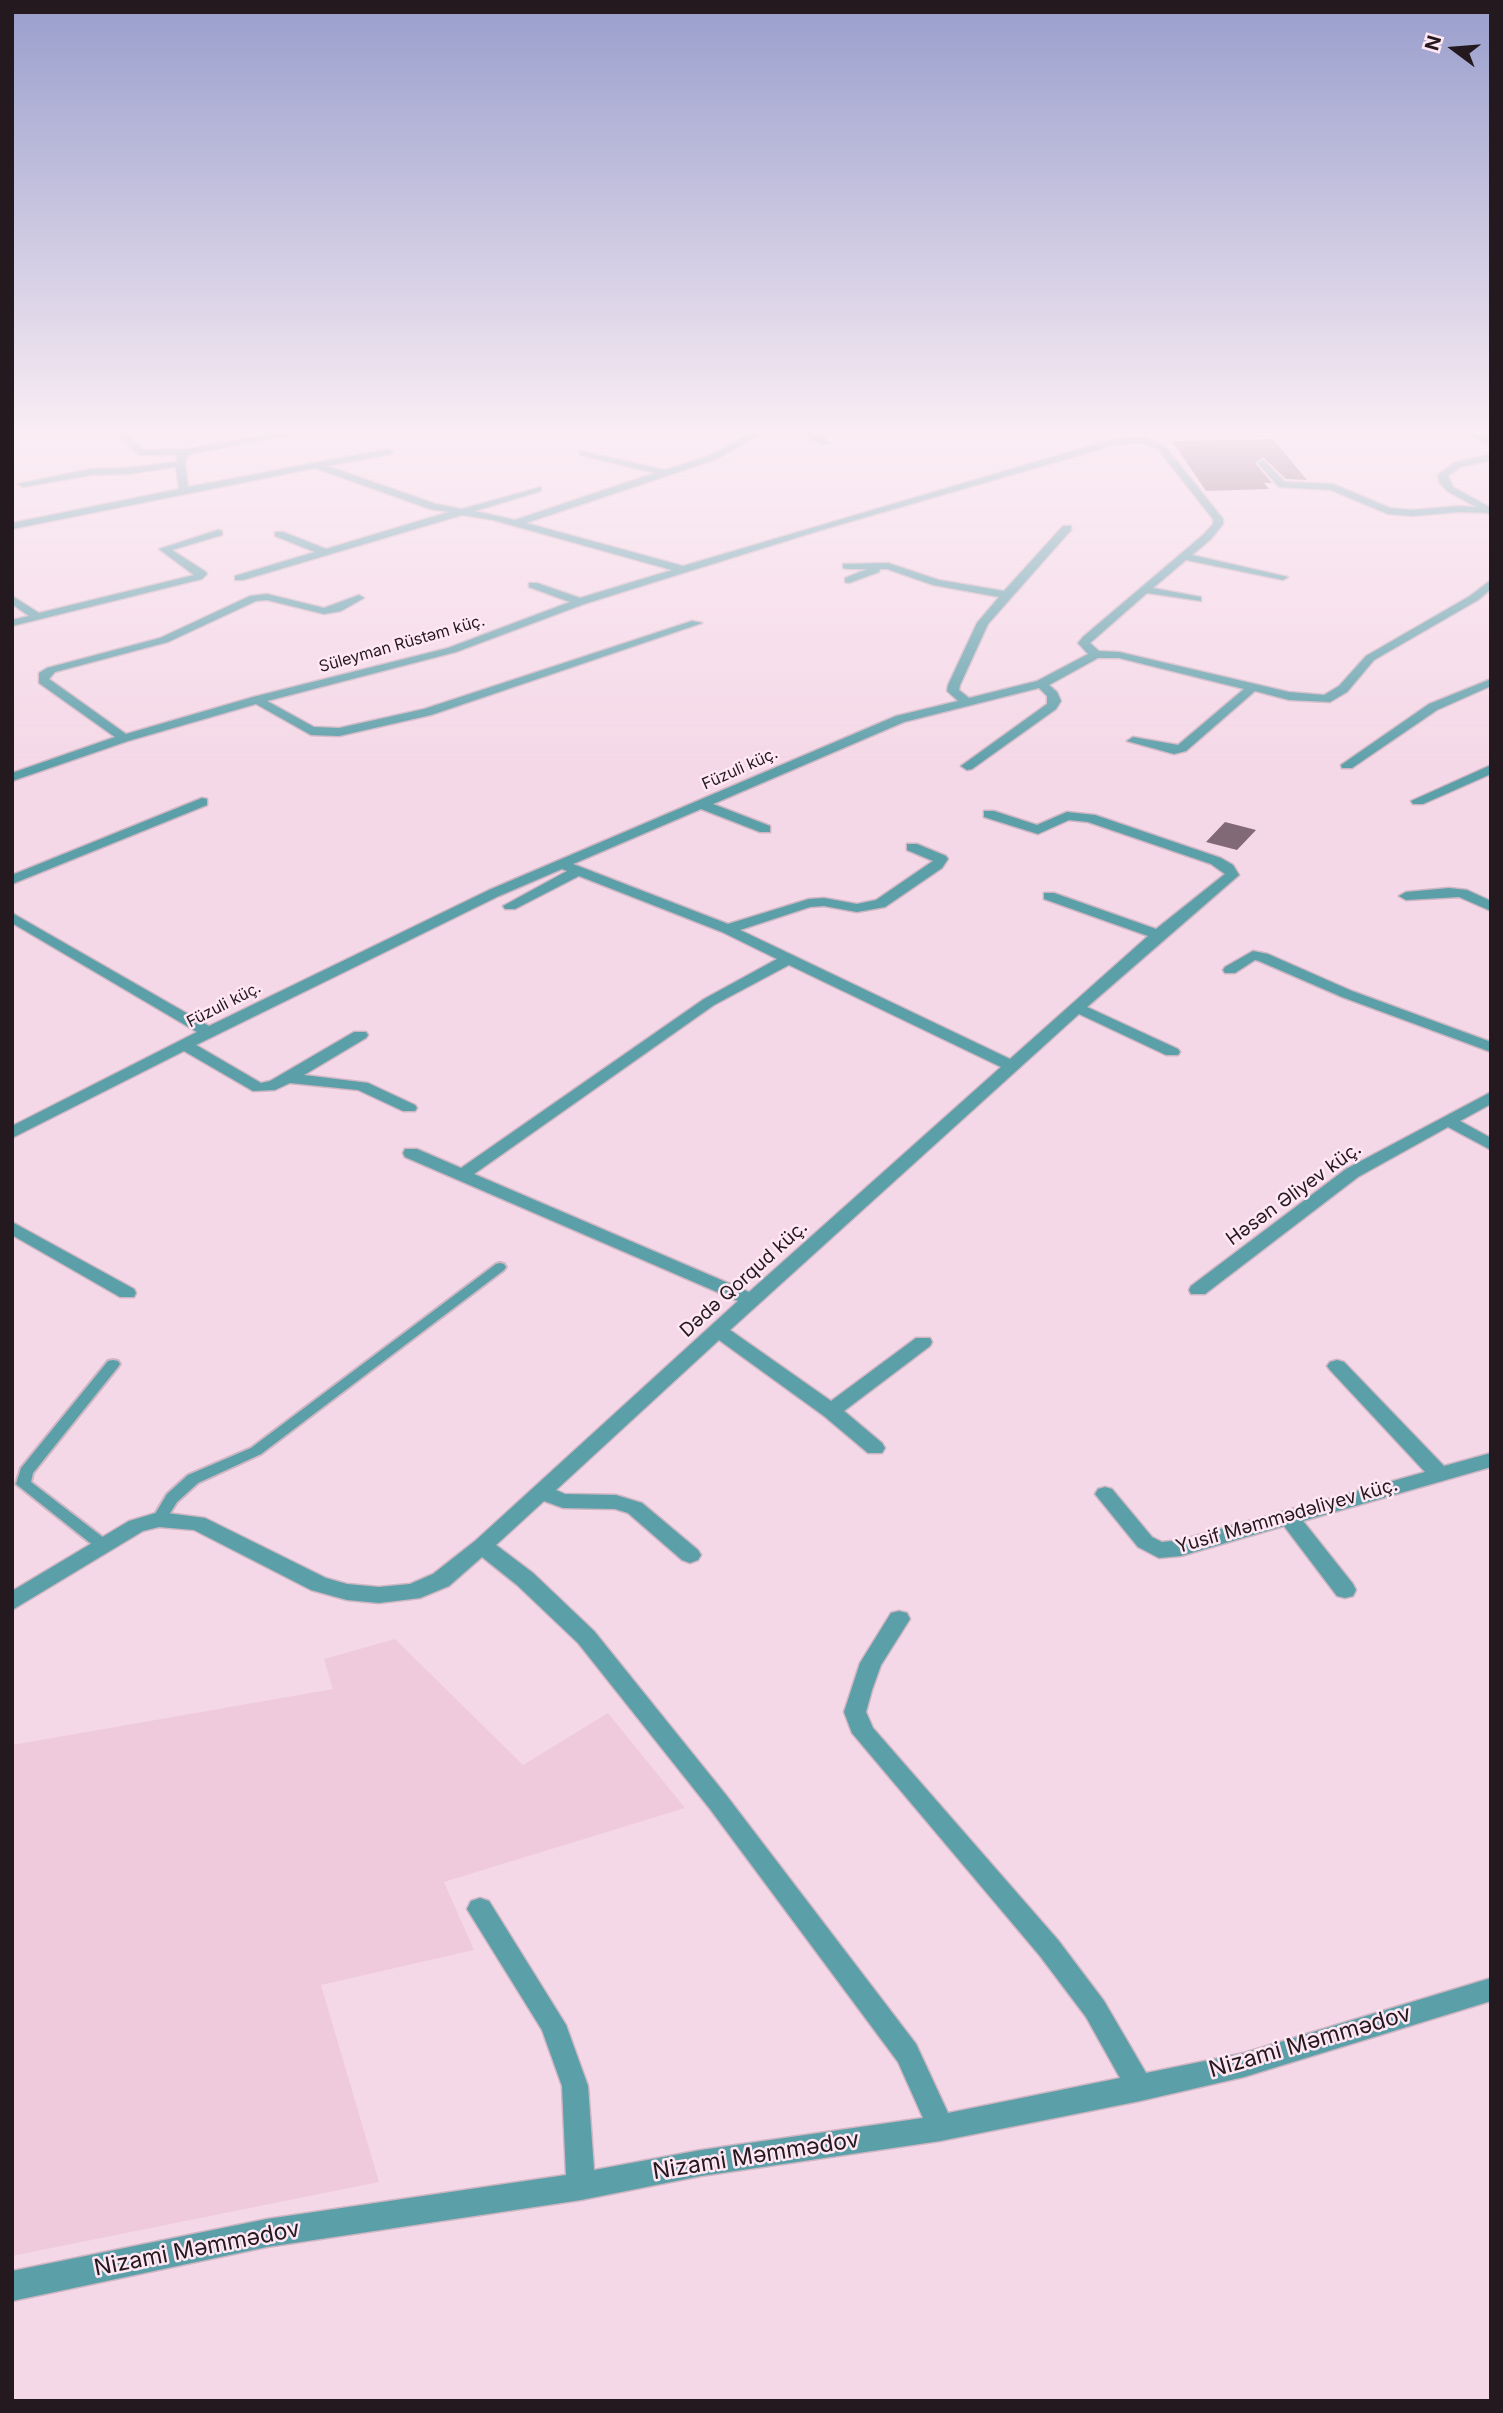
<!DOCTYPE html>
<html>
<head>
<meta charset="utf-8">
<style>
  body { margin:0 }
  #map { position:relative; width:1503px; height:2413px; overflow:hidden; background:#f5d8e7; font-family:Inter,sans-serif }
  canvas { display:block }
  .frame { position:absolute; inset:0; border:14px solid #23191e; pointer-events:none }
  .north { position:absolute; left:1419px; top:14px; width:70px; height:70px; -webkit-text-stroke:5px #ffe7f3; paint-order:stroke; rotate:286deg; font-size:19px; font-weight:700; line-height:28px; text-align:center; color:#23191e }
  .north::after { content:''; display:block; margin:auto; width:24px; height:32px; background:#23191e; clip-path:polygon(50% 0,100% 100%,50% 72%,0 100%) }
</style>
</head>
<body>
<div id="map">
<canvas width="1503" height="2413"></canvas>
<div class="frame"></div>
<div class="north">N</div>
</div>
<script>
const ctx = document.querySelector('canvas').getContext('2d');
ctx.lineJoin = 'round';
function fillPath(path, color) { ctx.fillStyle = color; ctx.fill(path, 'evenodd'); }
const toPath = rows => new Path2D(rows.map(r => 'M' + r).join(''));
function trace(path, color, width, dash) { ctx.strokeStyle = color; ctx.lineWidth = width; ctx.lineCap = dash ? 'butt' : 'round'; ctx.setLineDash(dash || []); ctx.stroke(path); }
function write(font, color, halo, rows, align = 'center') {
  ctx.font = font + ' Inter,sans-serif'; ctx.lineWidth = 5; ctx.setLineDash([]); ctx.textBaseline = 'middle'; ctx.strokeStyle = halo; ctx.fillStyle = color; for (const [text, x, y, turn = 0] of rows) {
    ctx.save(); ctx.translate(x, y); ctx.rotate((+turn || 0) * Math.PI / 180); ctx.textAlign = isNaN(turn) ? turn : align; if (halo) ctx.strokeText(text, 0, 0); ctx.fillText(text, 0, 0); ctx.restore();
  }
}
const built = toPath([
  [395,1639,523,1765,608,1713,685,1808,444,1882,474,1950,321,1985,379,2182,12,2256,12,1745,333,1689,324,1659]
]);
const building = toPath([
  [1273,439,1307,480,1286,479,1263,457,1255,463,1272,483,1264,483,1269,489,1206,491,1172,441],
  [1225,822,1256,830,1237,850,1206,842]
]);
const service = toPath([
  [500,1263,504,1264,506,1267,504,1270,261,1454,198,1483,177,1502,164,1523,159,1524,154,1523,152,1519,167,1494,188,1475,251,1448,496,1264,500,1263],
  [113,1360,118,1361,120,1364,118,1367,33,1473,31,1482,109,1542,111,1546,109,1550,104,1551,99,1550,16,1484,21,1468,108,1361,113,1360]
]);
const minor = toPath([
  [12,434,19,434,12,438,12,434],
  [117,434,127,434,144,450,187,449,273,434,295,434,190,454,186,458,185,464,188,487,388,449,393,452,391,454,327,466,436,504,462,509,541,487,541,491,475,511,515,520,655,473,580,455,580,451,665,470,708,456,750,434,762,434,714,460,526,523,683,566,1110,440,1142,437,1164,445,1223,519,1223,524,1211,539,1192,555,1288,577,1283,580,1186,560,1153,588,1201,597,1201,601,1147,593,1090,643,1099,651,1119,652,1289,692,1324,695,1339,686,1366,656,1470,596,1491,580,1491,589,1478,600,1374,660,1347,692,1330,702,1289,700,1255,691,1186,751,1174,754,1127,741,1133,737,1178,745,1244,689,1119,658,1098,658,1049,685,1057,692,1061,701,1056,709,972,769,967,770,961,766,1047,704,1047,696,1039,688,904,722,713,804,770,826,770,832,760,832,701,809,573,864,728,924,809,899,824,898,857,904,876,900,933,861,907,850,907,844,917,844,946,856,948,859,942,868,885,907,857,912,824,906,810,907,740,930,1010,1059,1148,936,1044,899,1044,893,1054,893,1156,929,1225,874,1211,864,1088,822,1069,820,1038,834,984,817,984,811,994,811,1037,825,1067,812,1095,815,1221,858,1233,865,1239,875,1087,1007,1178,1049,1180,1052,1178,1055,1166,1055,1079,1014,730,1330,831,1401,916,1338,930,1338,932,1342,930,1346,844,1411,882,1443,885,1448,882,1453,868,1453,824,1416,719,1340,556,1490,565,1494,616,1495,642,1503,698,1550,701,1555,698,1560,690,1563,682,1560,628,1513,615,1509,563,1508,544,1501,496,1545,533,1573,594,1631,726,1795,916,2044,948,2113,1120,2078,1086,2017,1040,1956,852,1733,844,1712,860,1663,891,1613,899,1611,907,1613,910,1619,881,1665,872,1690,866,1712,873,1728,1058,1940,1104,2001,1146,2073,1244,2053,1491,1978,1491,2001,1244,2077,1140,2101,940,2141,701,2176,581,2200,267,2247,12,2301,12,2271,267,2219,566,2175,562,2086,542,2030,467,1909,471,1901,480,1898,489,1901,566,2025,588,2086,594,2170,701,2150,923,2118,898,2062,710,1809,578,1643,517,1585,482,1557,449,1586,420,1598,379,1603,347,1600,311,1590,194,1530,159,1527,143,1531,12,1610,12,1591,129,1521,159,1512,205,1518,326,1578,347,1584,379,1587,410,1584,433,1574,475,1541,738,1301,405,1157,403,1153,405,1149,417,1149,461,1168,704,999,777,959,722,932,579,876,515,909,505,909,503,906,567,871,562,869,499,896,196,1045,261,1083,270,1081,354,1032,366,1032,368,1035,366,1038,304,1075,368,1083,415,1105,417,1108,415,1111,403,1111,358,1090,290,1083,275,1090,253,1091,184,1051,12,1138,12,1126,197,1032,12,923,12,913,209,1026,489,890,896,716,958,701,947,691,948,685,977,623,999,597,933,585,887,569,880,569,879,572,849,583,845,582,845,578,867,569,847,569,843,568,843,564,888,563,939,580,1004,591,1063,526,1071,526,1071,530,988,624,960,685,959,690,969,698,1037,681,1088,654,1078,643,1083,637,1203,535,1213,524,1213,519,1158,449,1141,443,1114,445,818,531,584,604,456,652,267,701,314,727,339,728,424,709,692,621,702,623,431,715,339,736,311,735,256,704,128,741,12,781,12,773,115,737,39,683,39,673,47,668,160,638,250,596,267,594,324,608,359,595,364,598,341,611,324,614,267,600,256,601,168,642,55,672,49,679,126,734,253,697,448,648,570,602,529,587,529,583,537,583,580,598,672,570,493,520,462,515,243,580,235,580,235,576,315,552,275,536,275,532,283,532,326,549,449,512,430,509,315,468,12,529,12,523,179,489,176,467,128,474,91,475,23,487,18,484,91,469,128,468,176,462,178,455,139,455,117,434],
  [789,965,1001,1067,749,1292,474,1174,714,1005,789,965],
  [803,434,823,436,830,443,822,445,803,434],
  [1263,460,1285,482,1333,484,1390,508,1412,510,1459,506,1488,508,1491,509,1491,513,1459,512,1412,516,1388,514,1331,490,1279,487,1258,463,1263,460],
  [218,530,222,531,222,535,172,550,206,572,207,574,202,579,12,626,12,620,29,616,12,604,12,596,39,613,194,575,159,549,218,530],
  [1491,679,1491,686,1437,710,1352,768,1342,768,1341,765,1429,704,1491,679],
  [1491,765,1491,774,1423,804,1413,804,1411,801,1491,765],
  [202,798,207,799,207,805,12,884,12,875,202,798],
  [1449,888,1467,890,1491,901,1491,911,1459,897,1406,900,1399,896,1406,892,1449,888],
  [1253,951,1268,954,1352,991,1491,1042,1491,1052,1342,997,1259,961,1255,960,1235,973,1225,973,1223,970,1225,967,1253,951],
  [1491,1092,1491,1104,1460,1121,1491,1138,1491,1150,1448,1127,1358,1177,1205,1294,1191,1294,1189,1290,1191,1286,1346,1169,1491,1092],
  [12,1222,134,1289,136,1293,134,1297,120,1297,12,1235,12,1222],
  [1337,1360,1344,1362,1444,1466,1491,1453,1491,1467,1303,1521,1353,1584,1356,1590,1353,1596,1345,1598,1337,1596,1284,1526,1181,1556,1159,1558,1138,1547,1095,1494,1098,1489,1105,1487,1112,1489,1152,1537,1162,1542,1181,1540,1425,1472,1330,1370,1327,1366,1330,1362,1337,1360]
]);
const tertiary = toPath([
  [1467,434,1479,434,1491,439,1491,446,1467,434],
  [1491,454,1491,460,1460,467,1448,476,1453,487,1491,508,1491,515,1447,491,1439,482,1438,475,1454,463,1491,454]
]);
const farStreetnames = [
  ["Süleyman Rüstəm küç.",402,644,-16],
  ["Füzuli küç.",740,769,-24],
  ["Füzuli küç.",224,1005,-27]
];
const streetNames = [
  ["Həsən Əliyev küç.",1294,1194,-36],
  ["Dədə Qorqud küç.",744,1279,-42],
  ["Yusif Məmmədəliyev küç.",1287,1516,-16]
];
const nearStreetnames = [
  ["Nizami Məmmədov",1310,2042,-16],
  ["Nizami Məmmədov",756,2156,-9],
  ["Nizami Məmmədov",197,2249,-11]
];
fillPath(built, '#efcadd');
fillPath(building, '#826976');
trace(service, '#cfb6c3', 4);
trace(minor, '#cfb6c3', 3);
trace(tertiary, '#cfb6c3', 3);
fillPath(service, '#5b9fa9');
fillPath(minor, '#5b9fa9');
fillPath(tertiary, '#5b9fa9');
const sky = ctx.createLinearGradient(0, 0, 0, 772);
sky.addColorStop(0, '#989ecc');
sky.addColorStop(0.56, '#faedf4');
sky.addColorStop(1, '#faedf400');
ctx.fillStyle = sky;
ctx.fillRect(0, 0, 1503, 772);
write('16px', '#23191e', '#ffe7f3', farStreetnames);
write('19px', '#23191e', '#ffe7f3', streetNames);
write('23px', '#23191e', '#ffe7f3', nearStreetnames);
</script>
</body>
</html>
